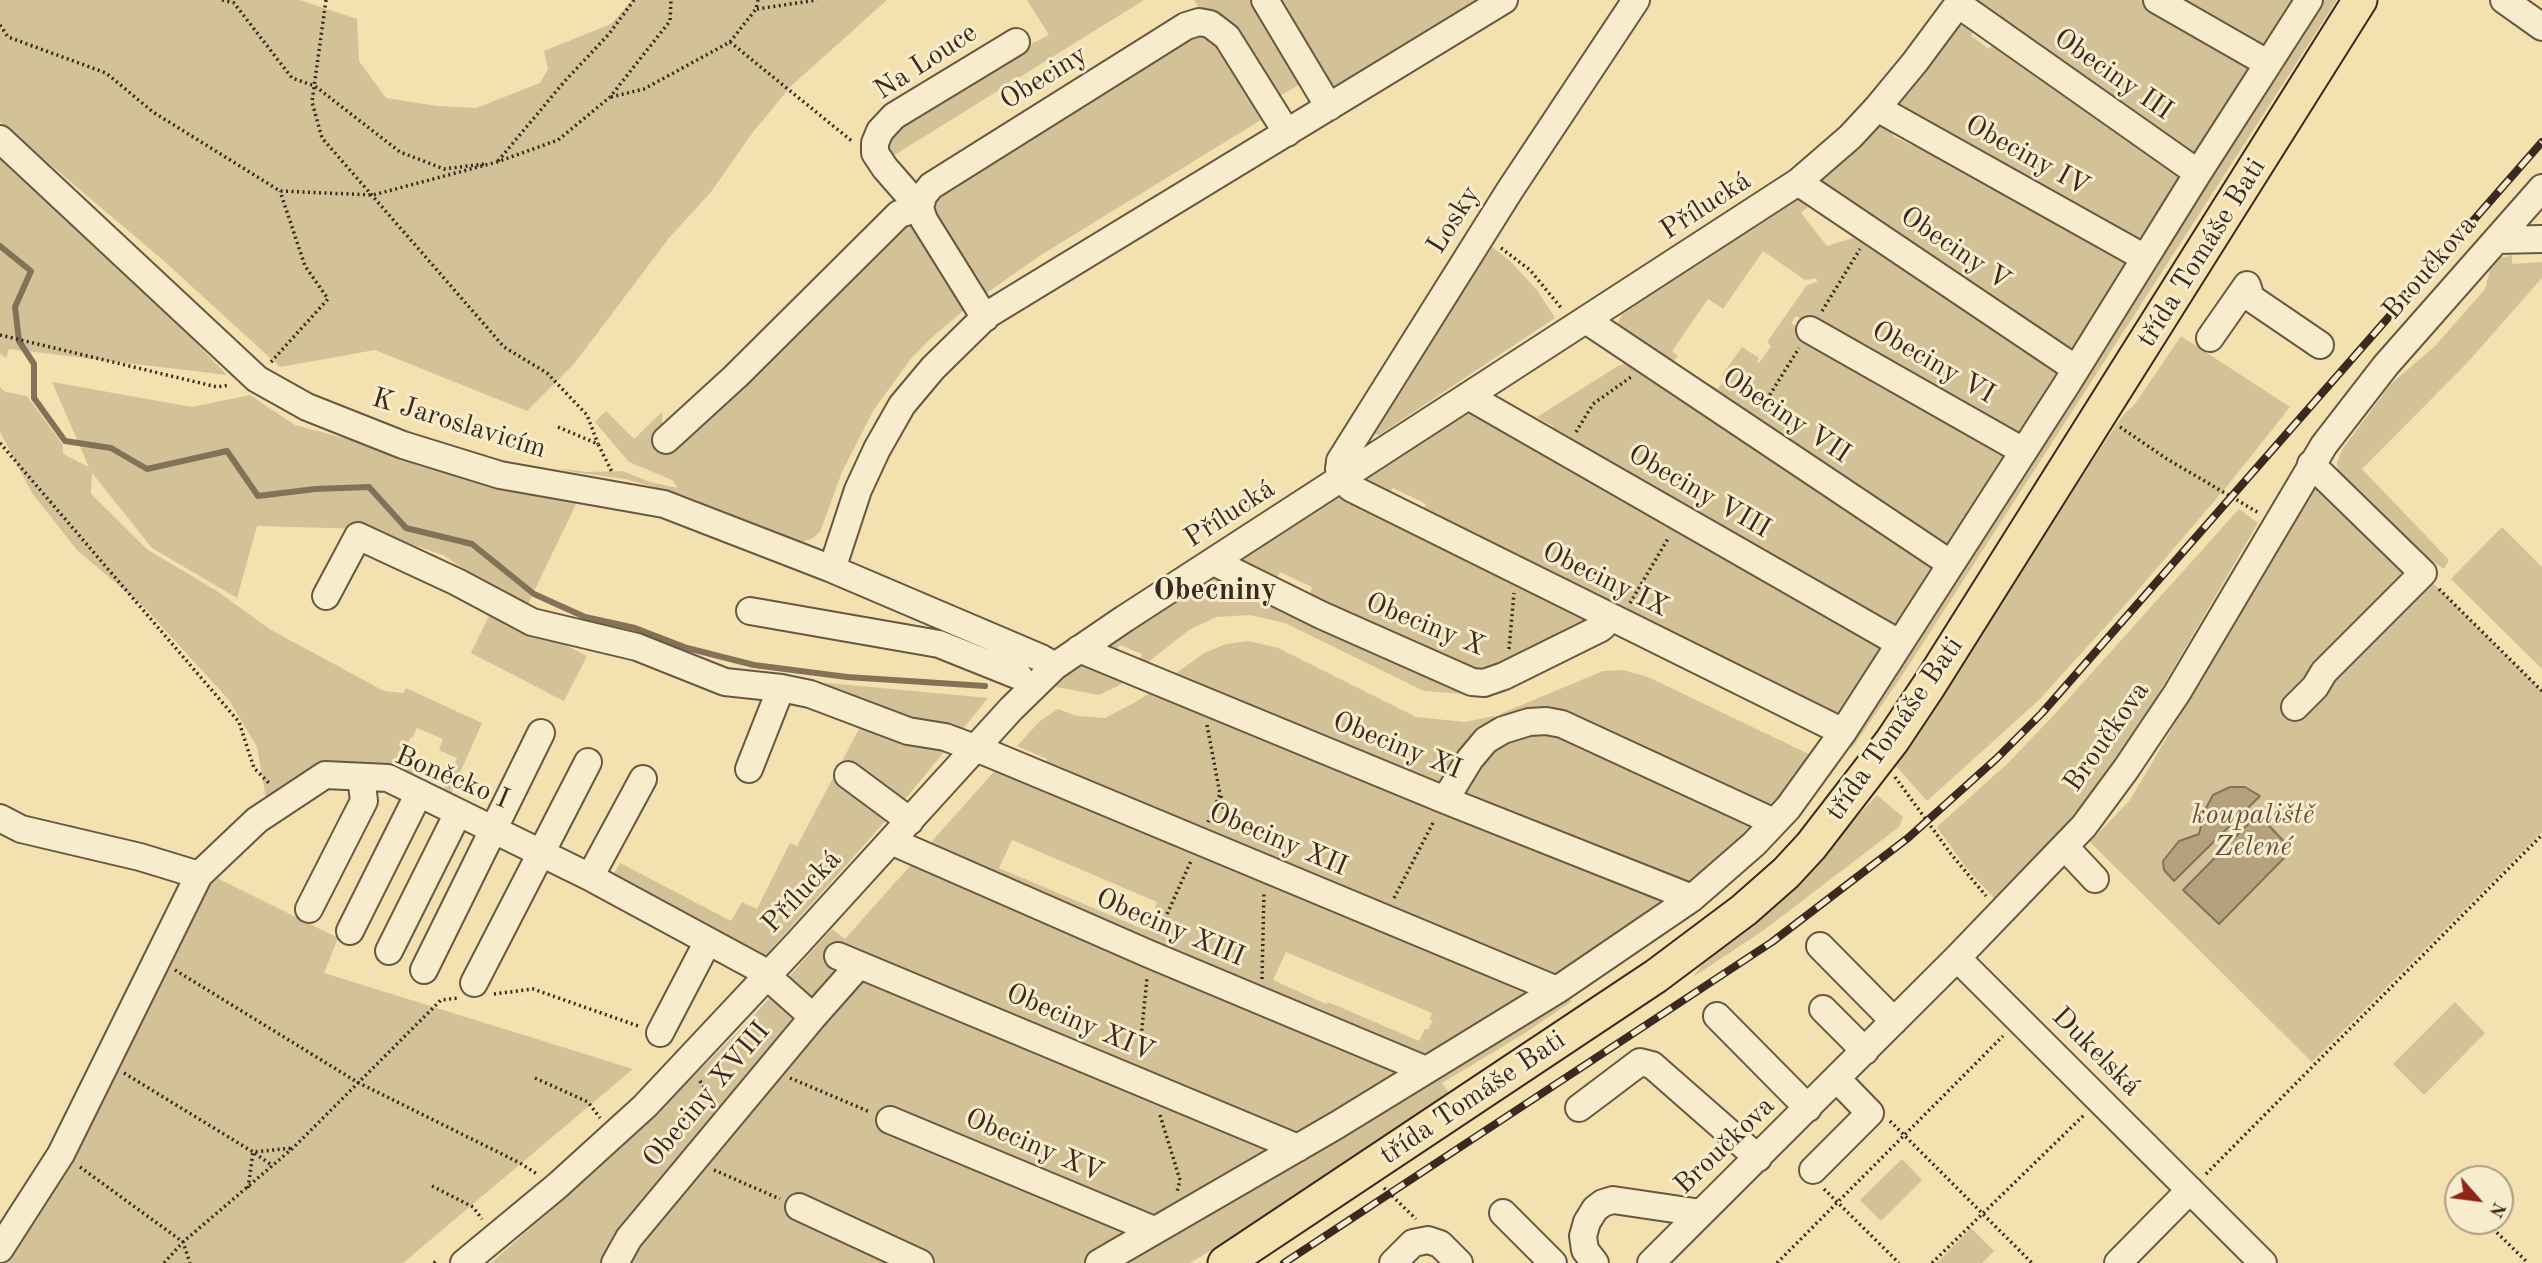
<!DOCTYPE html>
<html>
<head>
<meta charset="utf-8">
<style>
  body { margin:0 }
  #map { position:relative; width:2542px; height:1263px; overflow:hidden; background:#f3e1af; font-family:"Old Standard TT",serif }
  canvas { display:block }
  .north { position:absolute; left:2444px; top:1165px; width:70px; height:70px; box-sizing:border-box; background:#f7eccb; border:2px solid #ab9e86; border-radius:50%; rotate:118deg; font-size:19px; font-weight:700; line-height:28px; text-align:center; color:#39291f }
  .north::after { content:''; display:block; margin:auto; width:24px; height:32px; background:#8f2418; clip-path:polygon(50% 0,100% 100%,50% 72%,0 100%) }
</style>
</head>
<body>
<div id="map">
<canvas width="2542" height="1263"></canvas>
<div class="north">N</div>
</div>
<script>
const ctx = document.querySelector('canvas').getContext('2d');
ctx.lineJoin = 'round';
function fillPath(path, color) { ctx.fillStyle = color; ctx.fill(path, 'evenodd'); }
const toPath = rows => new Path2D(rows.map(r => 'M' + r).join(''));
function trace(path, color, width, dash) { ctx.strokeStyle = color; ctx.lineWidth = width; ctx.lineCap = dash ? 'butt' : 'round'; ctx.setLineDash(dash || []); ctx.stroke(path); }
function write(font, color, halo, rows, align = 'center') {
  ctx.font = font + ' "Old Standard TT",serif'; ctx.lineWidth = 6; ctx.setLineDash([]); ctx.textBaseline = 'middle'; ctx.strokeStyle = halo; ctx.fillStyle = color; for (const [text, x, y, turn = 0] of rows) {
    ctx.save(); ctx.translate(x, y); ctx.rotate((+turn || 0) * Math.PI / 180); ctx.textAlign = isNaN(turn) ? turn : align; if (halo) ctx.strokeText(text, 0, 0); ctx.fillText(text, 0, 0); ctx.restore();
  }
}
const green = toPath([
  [0,0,299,0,357,19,359,61,386,98,437,106,476,108,540,83,548,69,544,51,611,24,632,0,887,0,791,86,753,132,711,192,669,238,574,364,527,411,375,350,280,367,164,261,0,122],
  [1027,0,1144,0,893,156,891,165,884,138,1021,49,1049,35],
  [1194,0,1259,0,1307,80,1273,100,1205,17],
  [1271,0,1478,0,1331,90],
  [1977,0,2148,0,2249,62,2251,71,2195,156,1975,6],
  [2166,0,2299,0,2263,48],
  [2319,0,2337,0,1903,674,1852,748,1845,745],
  [1963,17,1975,28,1971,36,1989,49,1994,44,2181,176,2142,242,1897,105],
  [1205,29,1269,115,1041,255,981,297,926,202],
  [1884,119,1896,129,1893,136,1913,146,1917,141,2125,258,2127,267,2081,344,2071,352,1818,184],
  [0,156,79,222,227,375,9,349,6,358,0,354],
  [1801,195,1816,199,1801,213,1827,246,1869,233,2058,368,2059,375,2020,435,2002,434,1796,316,1791,323,1998,442,2004,455,2004,465,1946,548,1706,388,1709,384,1718,389,1726,378,1722,375,1742,347,1759,358,1757,362,1759,363,1771,346,1767,342,1807,285,1817,282,1816,278,1805,280,1763,251,1723,309,1708,299,1672,351,1678,356,1672,363,1620,329,1617,324,1624,311],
  [913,223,970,305,930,339,910,360,873,411,842,472,820,532,813,538,802,542,683,495,625,479,573,472,478,449,556,468,587,472,622,471,650,482,678,488,672,480,629,462,595,422,606,411,634,439,662,412,662,426,892,227],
  [1486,242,1510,261,1537,290,1555,318,1379,435,1369,433],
  [2512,255,2512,264,2542,262,2542,278,2466,364,2362,469,2449,560,2444,569,2409,545,2338,472,2337,463,2343,448,2391,384,2434,347,2485,289,2490,270,2500,258],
  [2181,336,2290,407,2228,485,2133,596,2039,700,1927,801,1896,766,2106,440,2124,414,2135,404],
  [1629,362,1935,569,1897,629,1550,433,1554,427,1537,417,1618,366],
  [52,382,192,407,250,395,295,425,578,500,525,610,443,555,366,529,257,526,237,598,152,548,92,473,91,494,148,550,217,591,271,630,384,691,403,693,406,688,482,723,451,793,444,789,457,758,439,750,443,739,417,728,413,737,410,738,405,754,419,760,412,776,394,774,266,799,257,747,229,700,145,608,77,550,32,493,0,432,0,387,5,392,27,396,63,445,63,454,89,467],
  [1472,410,1882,647,1848,713,1833,719,1423,510,1426,504,1393,488,1389,494,1363,481,1466,412],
  [2314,487,2333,496,2423,573,2542,691,2542,832,2312,1062,2090,842,2130,800],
  [1341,495,1591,620,1478,677,1309,598,1312,587,1280,572,1275,580,1239,561],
  [2239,509,2258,523,2141,724,2095,790,2049,843,1996,900,1967,869,1937,827,2009,762,2052,717],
  [2502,527,2542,567,2542,669,2451,579],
  [1216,576,1482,691,1464,694,1424,691,1285,623,1250,615,1216,617,1189,630,1143,666,1139,662,1142,654,1120,645,1112,654,1105,654,1107,645],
  [493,608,587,656,564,701,471,653],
  [1249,641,1278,648,1416,717,1465,722,1494,716,1498,727,1439,788,1167,680,1204,653,1226,644],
  [1083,663,1131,675,1118,686,1099,695,1051,686],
  [1623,670,1648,677,1817,758,1774,806,1769,808,1569,722,1504,725,1500,714,1603,671],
  [806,681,988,698,907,797,765,956,761,955,612,877,620,863,731,921,742,902,757,909,790,843,797,846,859,729,801,698],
  [1158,687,1660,889,1666,902,1551,979,1044,766,1047,759,1017,746,1040,721,1058,709,1077,716,1105,718,1136,702],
  [1537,725,1751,825,1750,829,1694,882,1683,886,1466,802,1461,789,1486,747],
  [999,766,1572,1001,1525,1033,1442,1083,1449,1093,1330,1179,1190,1263,491,1263,621,1148,747,1023,832,929,845,939],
  [1012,840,1157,902,1155,908,1158,910,1151,916,1145,930,999,868],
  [1286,952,1432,1013,1430,1020,1433,1021,1428,1029,1425,1029,1419,1041,1328,1002,1326,1004,1273,980],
  [1877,795,1903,817,1899,827,1764,930,1693,977,1706,959,1801,878],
  [217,878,338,938,324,973,633,1069,403,1263,0,1263,190,919,205,892],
  [2455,1002,2485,1033,2424,1095,2393,1064],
  [1902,1159,1922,1180,1881,1221,1860,1200],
  [1971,1228,1994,1251,1982,1263,1937,1263]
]);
const water = toPath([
  [2230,787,2245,787,2260,796,2174,881,2164,870,2163,861,2179,841,2199,834,2205,810,2213,795,2230,787],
  [2258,814,2292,850,2219,924,2183,890,2258,814]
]);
const stream = toPath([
  [0,246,31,271,15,307,19,341,34,364,34,398,65,441,111,448,147,469,227,451,258,496,315,489,369,487,406,528,472,544,534,594,585,617,635,628,687,648,754,665,847,677,985,686]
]);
const path = toPath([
  [222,0,234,3,292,78,315,86,400,152,444,169,484,164],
  [326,0,312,102,322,138,504,347,547,373,587,415,598,444],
  [757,9,817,0],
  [0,25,8,37,106,73,153,112,280,191,373,195,497,162,558,140,610,97,670,21,671,0],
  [730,42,853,142],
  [611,97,644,89,730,42,756,9,758,0],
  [498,161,564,82,609,34,634,0],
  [1501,248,1530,270,1562,309],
  [1822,311,1860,249],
  [0,335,217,387,229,385],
  [271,362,328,299,305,266,280,191],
  [1761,409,1799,348],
  [558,427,598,444,612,472],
  [2120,427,2167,459,2259,513],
  [1576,432,1593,404,1631,377],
  [0,443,239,722,254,768,270,784],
  [2439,589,2542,691],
  [1630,603,1669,537],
  [1509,649,1514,593],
  [1207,725,1220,794,1208,822],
  [1895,777,1951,854,1986,896],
  [1221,796,1228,829],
  [1394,898,1434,821],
  [1158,934,1191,861],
  [175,970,357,1082,520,1163,537,1174],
  [1262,979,1264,892],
  [494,994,533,989,641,1027],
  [1139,1058,1147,978],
  [124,1073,253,1152,293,1148],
  [535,1078,588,1102,600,1118],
  [790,1078,870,1112],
  [700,1081,713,1101],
  [1160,1115,1180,1180,1177,1192],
  [1890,1121,2032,1263],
  [80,1167,183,1242,190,1263],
  [714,1170,780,1199],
  [2206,1174,2542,835],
  [432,1186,473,1207,482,1219],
  [248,1188,253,1152,273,1166],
  [1384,1188,1416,1219],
  [1824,1189,1899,1263],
  [2485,1221,2528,1263],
  [164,1263,183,1242,293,1148,441,1000,459,998],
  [434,1263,436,1261],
  [1777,1263,2003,1036],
  [1932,1263,2084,1115]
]);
const minor = toPath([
  [1265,0,1329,107],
  [1636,0,1510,190,1340,461,1339,469,1342,479,1351,488,1843,732],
  [2157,0,2267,63],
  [2504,0,2542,27],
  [1958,4,2198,173],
  [1877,108,2145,258],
  [0,139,257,379,307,407,403,445,500,475,664,504,832,569,1041,658,1055,666],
  [1798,182,2076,369],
  [2497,240,2542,239],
  [985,318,924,220,920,208,923,196,931,186,1186,26,1199,22,1210,24,1227,37,1287,133],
  [1586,320,1951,564],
  [1810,330,2023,451],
  [2210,338,2247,285,2251,298,2320,345],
  [1468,396,1899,643],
  [666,440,736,376,899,214,920,208,885,168,875,153,875,143,880,131,894,116,1016,42],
  [1214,562,1321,615,1472,682,1484,683,1504,676,1601,628,1611,618],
  [832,569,858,490,877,449,902,405,933,368,987,315,1504,0],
  [326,596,358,536,457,582,532,622,637,647,725,682,781,688],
  [750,611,939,644,1019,676],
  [1079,649,1445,800,1692,898],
  [2295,707,2315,687,2324,672,2423,573,2311,464],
  [749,769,781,688,810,694,908,731,945,737,988,753,1557,990],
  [848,775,910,821],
  [1445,800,1470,759,1486,740,1503,730,1529,722,1546,721,1562,724,1774,822],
  [0,818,21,829,140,857,199,875],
  [891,841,1149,954,1426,1070],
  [2065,847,2095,879],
  [590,877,643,779],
  [309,909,364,801,361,777],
  [350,931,419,793],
  [1820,946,1894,1021],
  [389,951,458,813],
  [838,956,1298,1148],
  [1957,958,2263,1263],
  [424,970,541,733],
  [474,983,588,762],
  [1823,1009,1865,1051],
  [1717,1016,1808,1108],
  [813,1017,859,965],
  [660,1033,708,941],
  [1579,1108,1640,1062,1652,1065,1758,1158],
  [890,1120,1154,1230],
  [1813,1170,1870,1113,1837,1079],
  [799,1207,920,1263],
  [1503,1213,1553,1263],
  [0,1249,61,1154,199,875,257,820,325,775,388,778,590,877,758,968,813,1017,629,1238,615,1263],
  [464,1263,557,1186,645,1106,797,944,1011,709,1055,666,1124,619,1798,182,1850,137,1877,108,1915,62,1961,0],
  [1099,1263,1337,1125,1557,990,1692,898,1754,844,1788,808,1843,732,2065,387,2198,173,2309,0],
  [1393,1263,1413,1243,1428,1240,1440,1244,1459,1263],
  [1595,1263,1585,1250,1583,1236,1587,1222,1595,1209,1603,1203,1613,1200,1701,1213],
  [1651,1263,1957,958,2084,826,2126,769,2177,693,2324,445,2386,365,2542,188],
  [2118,1263,2190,1190]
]);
const major = toPath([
  [1225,1263,1656,976,1744,910,1786,873,1811,846,1892,741,1928,687,2360,0]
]);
const rail = toPath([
  [1284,1263,1772,942,1908,838,1996,759,2042,713,2542,142]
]);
const streetNames = [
  ["Na Louce",926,62,-33],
  ["Obeciny III",2113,75,35],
  ["Obeciny",1044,78,-32],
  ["Obeciny IV",2027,156,29],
  ["Přílucká",1706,206,-33],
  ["Losky",1454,220,-58],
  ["Obeciny V",1955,249,34],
  ["třída Tomáše Bati",2202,253,-58],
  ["Broučkova",2430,268,-49],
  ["Obeciny VI",1933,363,30],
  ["Obeciny VII",1786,416,34],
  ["K Jaroslavicím",459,424,17],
  ["Obeciny VIII",1699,492,30],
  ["Přílucká",1230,514,-33],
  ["Obeciny IX",1605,580,26],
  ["Obeciny X",1425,625,22],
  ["třída Tomáše Bati",1895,729,-55],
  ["Broučkova",2107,737,-55],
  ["Obeciny XI",1397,746,22],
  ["Boněcko I",452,778,23],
  ["Obeciny XII",1278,840,23],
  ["Přílucká",802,892,-47],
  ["Obeciny XIII",1170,928,23],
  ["Obeciny XIV",1080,1023,23],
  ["Dukelská",2096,1052,45],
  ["Obeciny XVIII",707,1095,-50],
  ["třída Tomáše Bati",1473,1098,-34],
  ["Obeciny XV",1034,1146,23],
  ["Broučkova",1725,1146,-44]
];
const parkNames = [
  ["koupaliště",2253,816],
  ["Zelené",2253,848]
];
const neighbourhoodNames = [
  ["Obecniny",1215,591]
];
fillPath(green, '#d3c297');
fillPath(water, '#b4a27e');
trace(water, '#837258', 2);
trace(stream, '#837258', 6);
trace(minor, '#685743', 30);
trace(major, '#39291f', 37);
trace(path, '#39291f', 3.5, [2, 3.5]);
trace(minor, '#f7eccb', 26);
trace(major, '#f3e1af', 33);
trace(rail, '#39291f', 8);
trace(rail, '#f7eccb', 5, [16]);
write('28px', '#39291f', '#f7eccb', streetNames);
write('italic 28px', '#604f3d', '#f7eccb', parkNames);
write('bold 30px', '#39291f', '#f7eccb', neighbourhoodNames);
</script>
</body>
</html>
